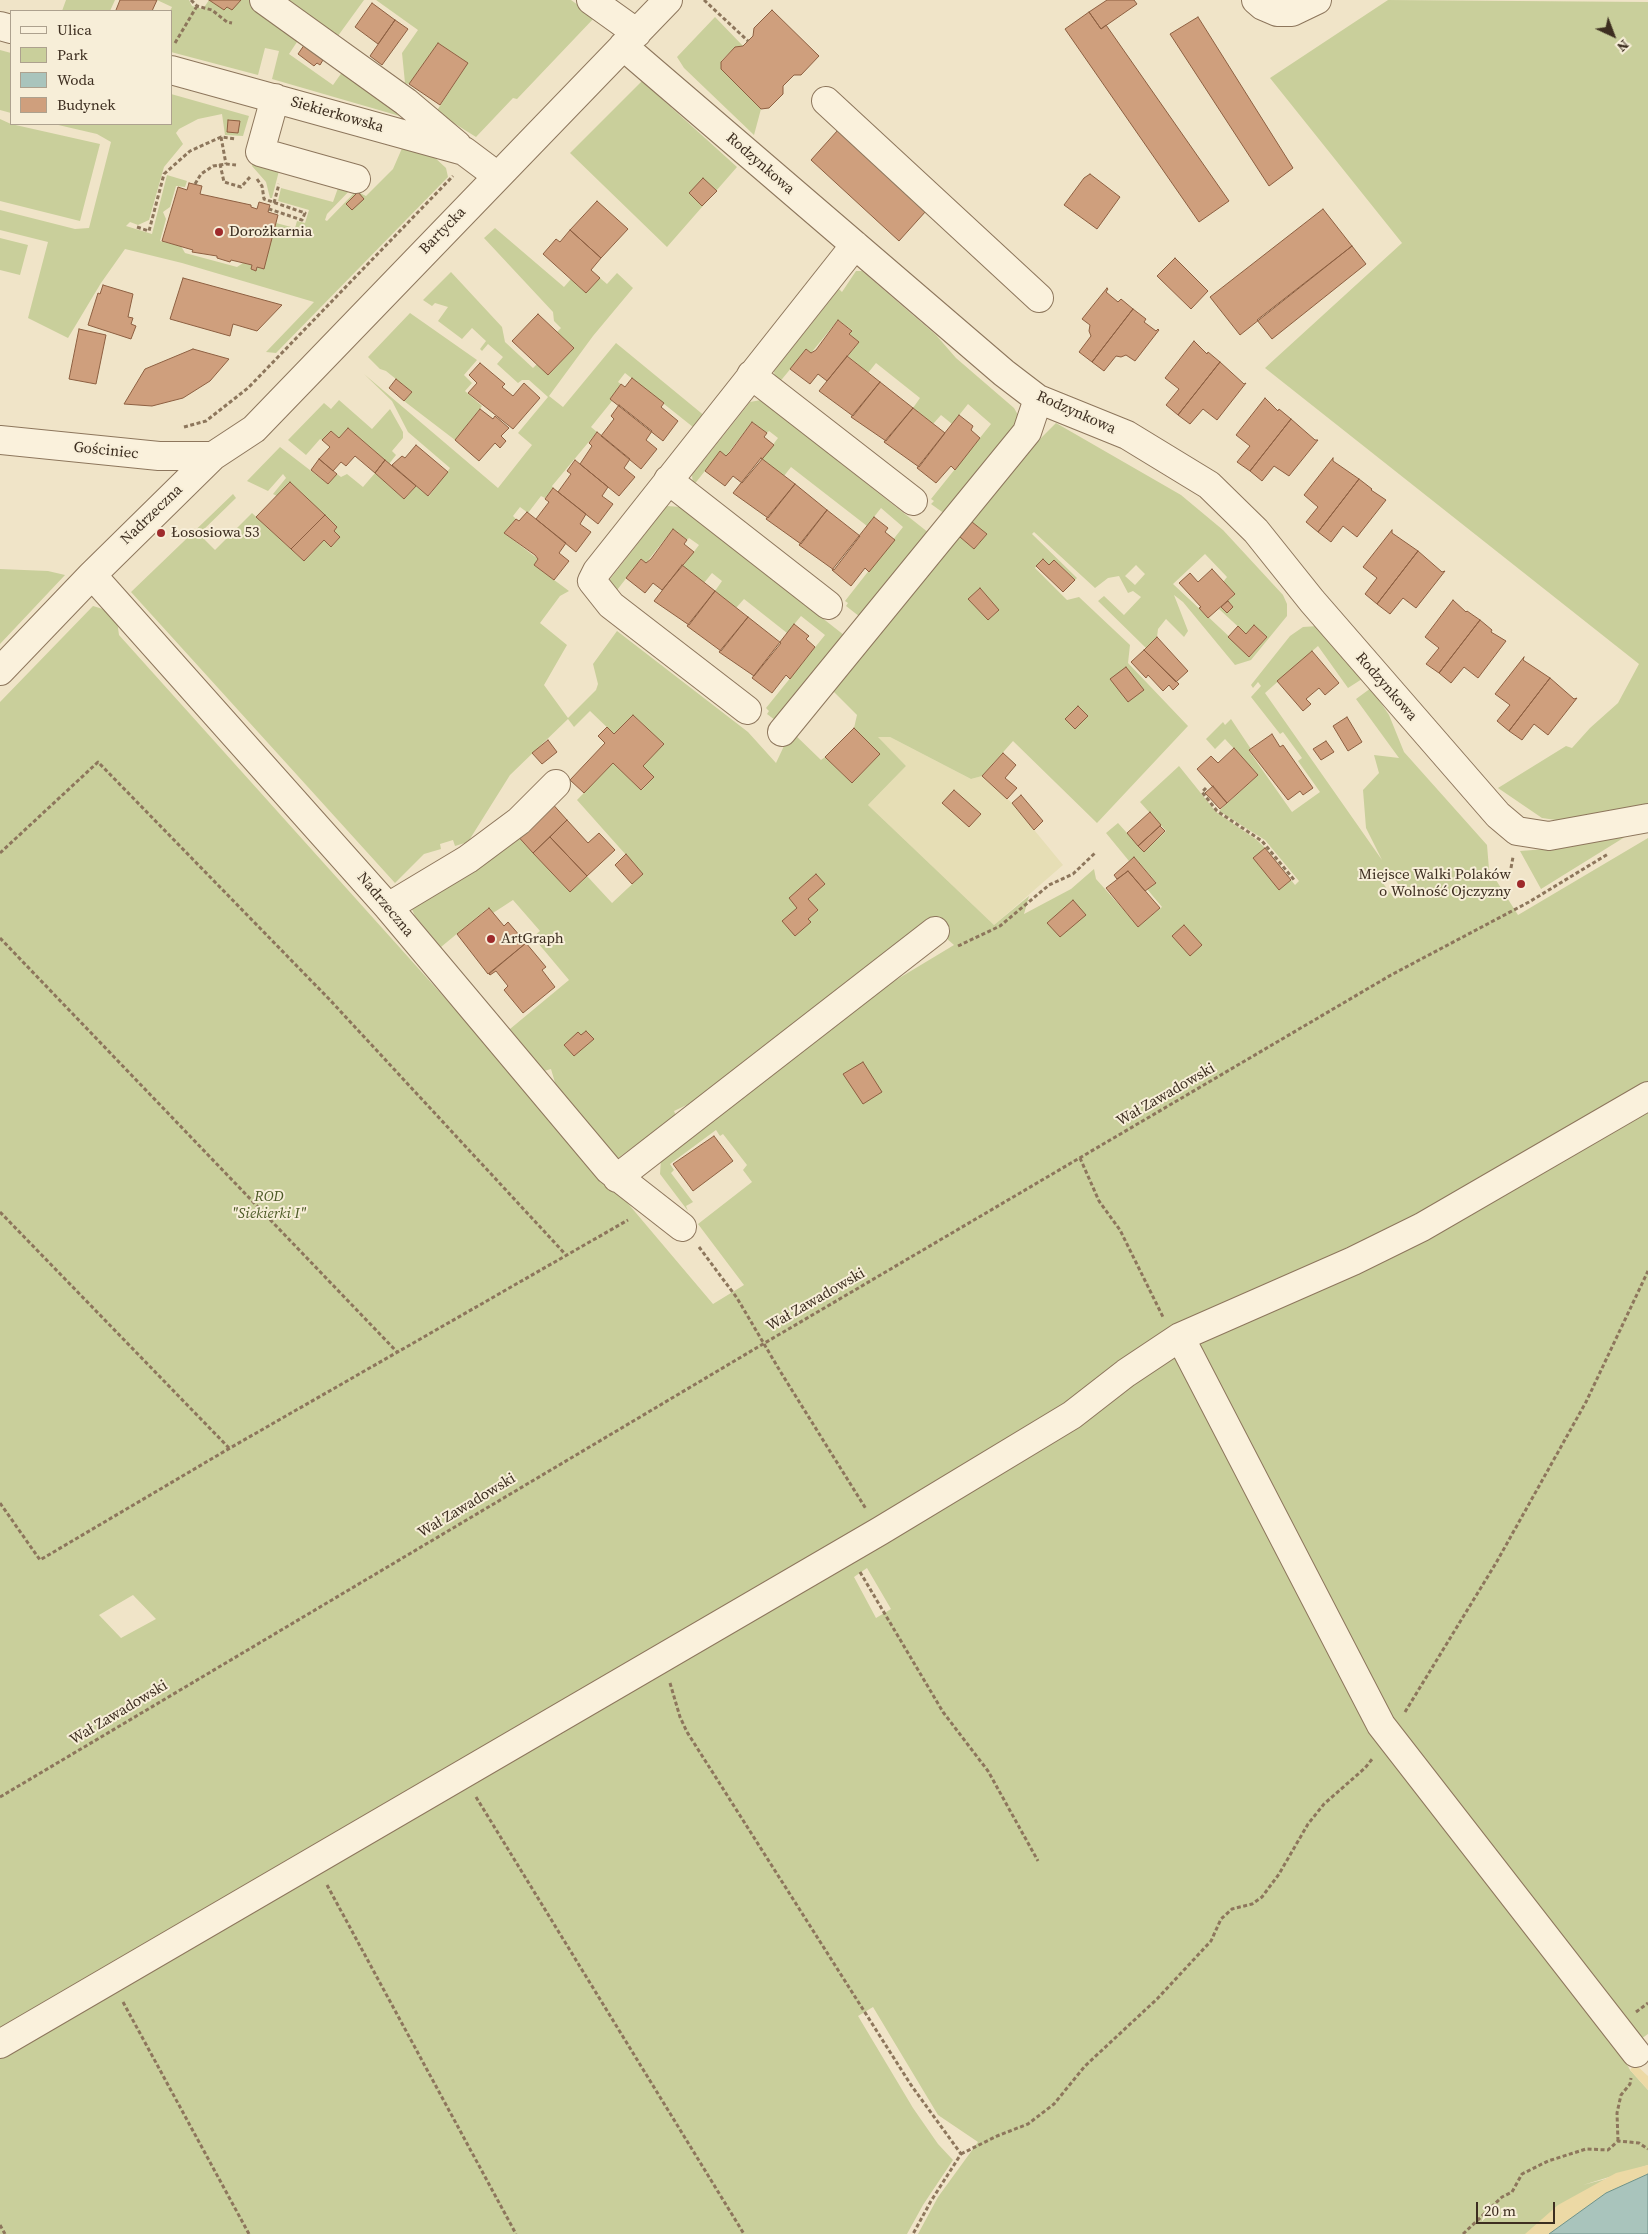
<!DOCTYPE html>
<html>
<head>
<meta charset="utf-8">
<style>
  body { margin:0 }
  #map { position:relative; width:1648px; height:2234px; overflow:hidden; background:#f0e4c8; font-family:"Source Serif 4",serif }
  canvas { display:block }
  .legend { position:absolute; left:10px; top:10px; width:162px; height:115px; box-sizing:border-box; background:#f7eed8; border:1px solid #ada18e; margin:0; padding:6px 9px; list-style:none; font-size:15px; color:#3d2e20 }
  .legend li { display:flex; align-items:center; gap:10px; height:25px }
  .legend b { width:25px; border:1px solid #ada18e }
  .north { position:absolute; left:1588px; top:10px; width:50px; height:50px; -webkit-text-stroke:4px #f7eed8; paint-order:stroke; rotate:137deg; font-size:14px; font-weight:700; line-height:20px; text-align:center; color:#3d2e20 }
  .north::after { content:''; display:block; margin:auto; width:18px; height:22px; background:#3d2e20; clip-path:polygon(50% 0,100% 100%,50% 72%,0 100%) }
  .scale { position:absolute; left:1476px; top:2202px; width:79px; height:22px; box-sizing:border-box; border:2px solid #3d2e20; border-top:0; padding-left:6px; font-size:15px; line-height:18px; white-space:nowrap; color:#3d2e20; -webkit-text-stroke:4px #f7eed8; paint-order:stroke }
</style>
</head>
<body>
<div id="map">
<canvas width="1648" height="2234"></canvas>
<ul class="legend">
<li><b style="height:6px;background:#faf1dc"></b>Ulica</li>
<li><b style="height:14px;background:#c9cf9b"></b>Park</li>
<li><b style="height:14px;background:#a9c4bc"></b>Woda</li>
<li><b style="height:14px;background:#cf9f7d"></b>Budynek</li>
</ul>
<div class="north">N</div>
<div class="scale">20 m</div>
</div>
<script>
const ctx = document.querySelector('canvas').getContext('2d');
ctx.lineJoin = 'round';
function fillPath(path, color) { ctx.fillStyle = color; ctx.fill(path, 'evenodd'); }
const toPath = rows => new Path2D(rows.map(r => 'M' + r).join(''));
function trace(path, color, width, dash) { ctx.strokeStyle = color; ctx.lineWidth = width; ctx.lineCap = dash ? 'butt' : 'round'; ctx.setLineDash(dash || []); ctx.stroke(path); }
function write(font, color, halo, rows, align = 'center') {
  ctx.font = font + ' "Source Serif 4",serif'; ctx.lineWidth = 4; ctx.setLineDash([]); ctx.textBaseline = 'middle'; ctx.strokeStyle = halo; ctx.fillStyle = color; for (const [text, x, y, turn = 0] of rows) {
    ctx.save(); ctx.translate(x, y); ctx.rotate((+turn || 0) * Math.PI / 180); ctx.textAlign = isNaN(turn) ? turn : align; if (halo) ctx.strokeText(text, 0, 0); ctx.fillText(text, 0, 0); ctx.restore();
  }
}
const farmland = toPath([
  [877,737,890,737,971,779,982,776,1012,803,1063,865,994,925,868,805,906,766]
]);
const green = toPath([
  [66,0,115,0,110,11,62,11],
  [157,0,189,0,192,6,203,9,209,0,224,10,227,7,232,9,241,0,252,0,301,36,289,54,333,85,345,68,410,119,272,79,279,51,265,48,258,75,171,52,170,11,172,7],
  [280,0,364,0,335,40],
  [376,0,571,0,595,17,517,99,513,98,476,137,436,112,468,63,438,43,409,84,405,83,402,53,418,30],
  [1388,0,1648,2,1648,812,1570,822,1542,818,1498,788,1566,746,1572,748,1590,728,1618,703,1639,664,1265,368,1402,243,1270,78],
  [715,17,743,46,735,47,721,61,721,69,761,109,754,135,684,68,677,57],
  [0,50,11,53,11,113,0,110],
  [642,81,737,167,667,247,570,153],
  [171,94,249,116,243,136,225,135,222,114,198,119,179,129,176,133,183,144,164,167,149,220,138,225,130,222,126,226,152,234,167,175,187,181,185,187,176,186,170,207,163,212,166,219,160,241,181,246,185,253,237,267,243,263,252,265,251,269,256,271,257,267,263,269,276,223,295,228,297,221,305,223,309,210,278,201,281,188,333,202,338,188,353,187,327,214,325,220,327,221,356,191,366,196,393,169,403,146,433,156,446,168,448,177,276,353,266,352,314,302,182,263,125,249,101,283,68,338,28,318,48,242,0,230,0,210,75,229,89,228,111,142,97,134,54,124,171,124],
  [0,119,11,124,100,144,80,221,0,201],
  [254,160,280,167,272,198,270,198,266,182,252,166],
  [495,228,564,287,571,279,586,293,600,278,607,284,617,273,633,288,593,336,549,396,563,407,616,343,706,417,693,427,625,373,618,382,621,384,610,399,612,401,591,427,597,432,552,486,553,488,545,498,541,496,528,513,520,507,513,516,516,519,504,533,538,559,534,565,569,591,560,596,540,623,567,645,544,685,568,718,596,690,598,684,593,664,617,631,748,732,776,763,791,731,821,760,825,757,852,783,880,754,854,728,857,715,829,687,1034,445,1056,423,1181,495,1223,530,1283,595,1287,604,1287,616,1251,660,1235,665,1183,602,1174,595,1188,631,1184,637,1166,619,1158,629,1157,637,1146,648,1098,601,1104,596,1124,615,1141,597,1133,591,1128,593,1119,576,1108,578,1095,588,1034,532,1032,534,1077,578,1075,580,1054,560,1049,565,1043,559,1035,568,1067,600,1079,597,1130,645,1128,663,1188,726,1097,823,1013,741,982,776,971,779,890,737,878,737,906,766,868,805,994,925,1029,896,1024,914,1071,889,1094,869,1096,879,1138,926,1162,907,1147,889,1156,882,1135,858,1129,861,1106,833,1118,823,1144,852,1166,831,1140,802,1179,766,1216,812,1257,840,1265,848,1279,890,1291,880,1295,885,1299,881,1265,840,1219,811,1258,775,1225,739,1215,749,1206,739,1223,722,1225,725,1231,719,1251,749,1249,751,1292,812,1320,792,1298,761,1302,758,1283,732,1280,734,1251,697,1261,686,1258,682,1253,688,1251,685,1290,636,1303,627,1318,626,1363,673,1362,679,1348,688,1318,646,1265,693,1382,860,1366,828,1363,790,1379,773,1374,755,1399,758,1356,699,1371,688,1389,715,1404,752,1487,845,1489,869,1518,915,1648,838,1648,2034,1621,2053,1630,2070,1648,2090,1648,2165,1583,2185,1648,2168,1648,2174,1606,2193,1549,2234,918,2234,938,2197,978,2142,938,2115,873,2007,858,2016,913,2108,938,2144,953,2160,923,2205,907,2234,0,2234,0,702,93,606,106,610,117,621,119,635,603,1174,713,1304,744,1285,698,1224,752,1182,743,1170,747,1165,723,1134,720,1136,716,1130,670,1164,674,1170,671,1173,693,1202,686,1206,688,1211,660,1174,661,1159,742,1099,886,986,954,945,930,924,693,1102,674,1111,676,1116,618,1158,556,1086,551,1069,544,1071,510,1029,569,980,533,937,540,931,513,900,493,913,488,908,441,947,415,916,410,905,515,833,570,891,587,876,612,903,643,874,577,800,613,763,642,790,654,777,643,766,663,744,633,715,614,734,590,711,574,727,568,719,510,775,468,842,455,846,453,840,440,844,441,849,424,854,395,883,131,592,233,494,236,498,199,534,215,550,252,513,304,561,324,540,331,547,340,537,334,531,337,527,291,483,277,496,273,494,286,478,283,474,268,491,247,481,280,447,328,484,337,474,341,477,347,474,363,487,375,473,404,499,416,486,429,496,450,468,408,432,392,401,364,374,498,488,532,445,518,433,548,397,529,380,522,380,518,383,497,364,503,357,488,344,482,351,480,349,486,341,472,328,462,339,438,321,448,307,435,303,432,306,423,300,451,272,502,327,505,342,533,368,537,364,548,375,574,348,557,332,561,328,554,321,553,312,484,238],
  [972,522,987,534,974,549,960,537],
  [1205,554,1227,577,1223,582,1235,594,1228,601,1233,607,1227,612,1221,607,1219,609,1246,634,1254,625,1267,637,1250,656,1173,584],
  [1136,565,1145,574,1135,585,1125,576],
  [1388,869,1405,894,1395,899,1378,877],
  [867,1568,891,1609,876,1618,854,1577],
  [133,1595,156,1619,121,1638,99,1615],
  [0,238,28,245,20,275,0,270],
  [856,271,862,271,936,335,956,358,1014,408,1018,415,1019,423,945,514,931,504,934,501,931,499,991,424,968,404,952,424,941,415,933,424,913,408,920,398,876,363,868,373,848,356,859,342,849,334,852,330,838,320,811,353,806,350,778,384,775,381,774,371,839,289,842,292],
  [410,313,477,360,464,375,472,383,465,391,482,406,455,440,404,401,412,392,386,371,380,369,368,357],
  [339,400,372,429,390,409,403,432,403,438,392,451,396,455,389,464,348,428,339,438,331,431,322,440,320,439,306,455,288,440,324,403,331,409],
  [761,400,929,533,864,620,846,606,848,603,845,601,903,527,881,508,867,526,791,467,784,476,762,459,778,438,769,431,767,433,752,422,726,456,720,452,693,486,692,475,750,402],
  [667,506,681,507,849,639,779,723,767,714,769,711,766,708,825,635,801,616,787,633,744,599,736,608,715,591,722,581,712,573,704,583,683,566,699,545,689,538,687,540,673,529,646,563,641,559,614,594,611,591,610,579],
  [0,569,48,571,65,575,0,644],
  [1641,827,1541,889,1520,851,1559,848]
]);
const sand = toPath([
  [1635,2064,1648,2076,1648,2090,1630,2070],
  [1648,2165,1648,2174,1606,2193,1549,2234,1525,2234,1558,2205,1616,2173]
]);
const water = toPath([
  [1648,2174,1648,2234,1549,2234,1606,2193,1648,2174]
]);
const building = toPath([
  [120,0,157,0,152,11,117,11,116,10,120,0],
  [209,0,241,0,232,10,227,7,224,10,209,0],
  [1107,0,1134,0,1137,4,1101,29,1089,12,1107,0],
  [372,3,395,20,378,44,355,27,372,3],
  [772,10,819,56,801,75,794,75,783,86,783,94,769,108,761,109,721,69,721,62,735,47,743,46,753,36,754,28,772,10],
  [1089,12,1101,29,1106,25,1229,201,1199,222,1065,29,1089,12],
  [1198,17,1293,168,1269,186,1170,34,1198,17],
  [395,20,408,29,382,65,370,56,395,20],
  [307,41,324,52,320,58,323,60,320,65,317,63,314,66,298,54,307,41],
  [438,43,468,63,440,105,409,84,438,43],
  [228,120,240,121,238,133,227,132,228,120],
  [838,130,926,211,899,241,811,160,838,130],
  [1090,174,1120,197,1097,229,1064,205,1084,178,1090,174],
  [703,178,717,191,702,206,689,193,703,178],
  [189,183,202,186,200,194,251,205,251,207,257,209,259,202,270,205,268,212,278,215,264,269,257,267,256,271,251,269,252,265,231,260,230,262,217,258,217,256,192,252,193,250,162,241,178,187,187,190,189,183],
  [358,192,364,199,352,210,346,204,358,192],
  [597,201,628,229,601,258,570,230,597,201],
  [1323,209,1352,246,1240,335,1210,297,1323,209],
  [570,230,601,258,591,270,600,278,586,293,543,254,556,239,560,242,570,230],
  [1352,246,1366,264,1272,339,1257,320,1352,246],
  [1175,258,1208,291,1191,309,1157,276,1175,258],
  [183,278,282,305,257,331,233,324,230,336,170,319,183,278],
  [103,285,133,294,128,317,133,318,131,324,136,326,131,339,88,325,98,293,100,294,103,285],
  [1107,288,1108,289,1106,292,1118,302,1121,299,1133,309,1092,362,1079,352,1091,336,1089,331,1090,325,1082,319,1107,288],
  [1133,309,1146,319,1144,322,1156,331,1158,329,1159,330,1135,361,1126,355,1121,357,1116,356,1104,371,1092,362,1133,309],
  [538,314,574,348,548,375,512,341,538,314],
  [838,320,852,331,849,334,859,342,827,381,818,374,810,384,790,369,806,349,811,353,816,350,838,320],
  [79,329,106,335,96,384,69,379,79,329],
  [1194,341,1207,354,1208,352,1220,362,1178,415,1166,405,1179,389,1165,378,1194,341],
  [193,349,229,359,210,381,183,398,152,406,124,404,145,369,193,349],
  [847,356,880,382,853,416,819,391,847,356],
  [1220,362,1244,384,1246,383,1217,420,1203,409,1190,424,1178,415,1220,362],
  [480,363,505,384,502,387,513,396,524,383,540,398,513,429,468,393,477,383,469,375,480,363],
  [632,378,664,403,661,407,678,421,663,441,610,399,621,384,625,387,632,378],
  [396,379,412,392,404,401,389,388,396,379],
  [880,382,913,408,886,441,851,417,880,382],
  [1265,398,1278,411,1279,409,1291,419,1250,471,1237,462,1250,446,1236,435,1265,398],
  [619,405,652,431,646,440,657,449,641,469,601,436,614,419,611,416,619,405],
  [913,408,945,433,919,467,884,442,913,408],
  [480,409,493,419,495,416,509,428,501,436,506,441,500,448,495,443,479,461,455,440,480,409],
  [959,415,973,426,971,430,980,438,955,470,951,466,936,483,917,468,959,415],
  [1291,419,1315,440,1318,440,1289,476,1274,466,1262,481,1250,471,1291,419],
  [752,422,767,433,764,437,774,445,742,483,733,476,725,486,705,471,720,451,726,456,730,452,752,422],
  [348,428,385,460,375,473,355,456,346,466,341,462,333,471,319,459,330,447,322,440,331,431,339,438,348,428],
  [597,432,630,459,624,468,635,477,619,496,580,464,592,446,589,443,597,432],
  [416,445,448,472,428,496,392,465,402,456,405,458,416,445],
  [761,458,795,484,768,518,733,493,761,458],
  [1333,458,1333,461,1359,479,1318,532,1306,522,1318,507,1304,495,1333,458],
  [319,459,337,474,328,484,311,470,319,459],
  [385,460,416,486,404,499,375,473,385,460],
  [575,460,608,487,602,496,613,504,598,524,558,492,571,474,567,471,575,460],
  [1359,479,1372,489,1371,490,1386,500,1357,537,1343,526,1331,542,1318,532,1359,479],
  [290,482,325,515,291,549,256,517,290,482],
  [795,484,827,510,801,544,766,519,795,484],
  [553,488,586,514,580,524,591,532,576,552,536,519,549,502,545,499,553,488],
  [827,510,860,536,834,570,799,545,827,510],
  [527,512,566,543,559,553,569,561,554,580,534,565,538,559,535,555,504,533,516,519,519,521,527,512],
  [325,515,337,527,334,531,340,537,331,547,324,540,304,561,291,549,325,515],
  [874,517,888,528,885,532,895,540,869,572,865,568,851,586,832,570,874,517],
  [972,522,987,534,974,549,960,537,972,522],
  [673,529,687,540,684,544,694,552,662,590,653,583,645,593,626,578,641,559,646,563,651,559,673,529],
  [1392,530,1392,533,1418,551,1377,604,1365,594,1377,578,1363,567,1392,530],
  [1418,551,1442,572,1445,571,1416,608,1403,598,1390,614,1377,604,1418,551],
  [1043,559,1049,565,1054,560,1075,580,1063,592,1036,566,1043,559],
  [682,565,715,591,689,625,654,601,682,565],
  [1212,569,1235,594,1208,618,1199,608,1201,607,1179,583,1190,573,1198,582,1212,569],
  [980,588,999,610,988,620,968,599,980,588],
  [715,591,748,617,721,651,687,626,715,591],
  [1453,600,1466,612,1467,611,1480,620,1439,673,1426,664,1439,648,1425,637,1453,600],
  [1228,601,1233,607,1227,613,1221,607,1228,601],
  [748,617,781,643,754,676,719,652,748,617],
  [1480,620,1492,630,1491,632,1506,641,1478,678,1464,667,1451,683,1439,673,1480,620],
  [794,624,809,636,806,639,815,647,790,679,786,675,772,693,752,678,794,624],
  [1254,625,1267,637,1249,657,1228,637,1238,626,1246,634,1254,625],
  [1157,637,1188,671,1176,682,1144,650,1157,637],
  [1144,650,1179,684,1173,690,1169,685,1163,691,1148,675,1146,678,1131,662,1144,650],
  [1312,651,1339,683,1325,695,1319,688,1306,699,1311,704,1303,711,1277,681,1312,651],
  [1524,657,1523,660,1550,678,1509,731,1497,721,1510,705,1495,694,1524,657],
  [1126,667,1144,690,1128,702,1110,679,1126,667],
  [1550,678,1574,699,1577,698,1548,735,1534,724,1522,740,1509,731,1550,678],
  [1078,706,1088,716,1075,729,1065,719,1078,706],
  [633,715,664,744,643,766,654,777,641,790,613,763,584,793,570,780,605,743,598,736,607,727,614,734,633,715],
  [1347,717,1362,742,1348,751,1333,726,1347,717],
  [854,728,880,754,852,783,825,757,854,728],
  [1272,734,1280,747,1283,745,1313,788,1303,795,1300,791,1288,800,1249,750,1272,734],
  [548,740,557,752,542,764,532,753,548,740],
  [1326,741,1334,752,1321,760,1313,749,1326,741],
  [1234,748,1258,775,1227,803,1197,769,1211,756,1218,763,1234,748],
  [1003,753,1016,765,1005,778,1017,788,1007,799,982,776,1003,753],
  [1213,786,1227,803,1220,809,1205,793,1213,786],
  [954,790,981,814,969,827,942,803,954,790],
  [1021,795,1043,821,1034,830,1012,803,1021,795],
  [549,800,567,820,533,853,515,833,549,800],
  [1150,812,1161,825,1138,846,1127,833,1150,812],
  [567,820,588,843,599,833,615,850,587,876,550,837,567,820],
  [1160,826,1165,831,1144,852,1138,846,1160,826],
  [550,837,587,876,570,892,533,853,550,837],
  [1265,848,1291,880,1279,890,1253,858,1265,848],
  [626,854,643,874,632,884,615,865,626,854],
  [1134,857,1156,883,1145,891,1128,871,1117,879,1114,875,1134,857],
  [1128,871,1160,908,1138,927,1106,888,1128,871],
  [816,874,825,884,808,899,818,910,808,919,811,922,795,936,782,921,797,908,789,898,816,874],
  [1073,900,1086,915,1060,937,1047,923,1073,900],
  [489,908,504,926,508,922,526,943,488,974,457,934,489,908],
  [1184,925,1202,945,1190,956,1172,936,1184,925],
  [526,943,546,967,542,970,555,987,523,1013,504,990,508,986,496,971,490,975,489,974,526,943],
  [586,1031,594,1039,574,1056,564,1045,578,1032,581,1035,586,1031],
  [863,1062,882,1092,863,1104,843,1074,863,1062],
  [714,1136,733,1161,693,1191,673,1164,714,1136]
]);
const path = toPath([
  [191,0,197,6,212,10,227,22,232,23],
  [704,0,748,41],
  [175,43,197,6],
  [221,137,226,164],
  [220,164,224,182,241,187,251,176],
  [257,179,262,186,264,199,305,213,302,220,269,209],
  [195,184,201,174,213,166,226,164,236,165],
  [274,203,279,184],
  [137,227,149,231,164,174,190,151,221,137,236,139],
  [184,427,206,421,248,388,453,176],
  [1206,788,1202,792,1217,811,1262,841,1295,881],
  [0,853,98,762,330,1000,567,1256],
  [1511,868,1513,857],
  [0,938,398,1353],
  [958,946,1000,926,1049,885,1073,874,1095,853],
  [1080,1158,1099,1201,1120,1230,1163,1317],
  [0,1212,229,1448],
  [699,1247,737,1298,780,1371,866,1509],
  [0,1503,40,1560,230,1448,628,1220],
  [860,1572,943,1712,988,1771,1038,1861],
  [670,1683,680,1717,687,1732,911,2085,961,2154,931,2201,913,2234],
  [1405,1712,1496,1563,1586,1402,1648,1271],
  [0,1797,763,1344,1391,975,1529,902,1608,854],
  [476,1797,744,2234],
  [327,1885,516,2234],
  [123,2002,249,2234],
  [1636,2012,1648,2003],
  [1618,2141,1617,2113,1621,2095,1630,2084,1631,2078],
  [961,2154,997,2136,1028,2124,1054,2104,1085,2066,1157,1999,1211,1941,1221,1919,1232,1909,1252,1904,1262,1897,1279,1874,1308,1824,1324,1804,1365,1768,1373,1758],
  [0,2225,5,2234],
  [1463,2234,1502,2197,1512,2192,1522,2174,1548,2161,1586,2149,1608,2150,1618,2141,1639,2143,1648,2149]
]);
const minor = toPath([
  [264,0,406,102,457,145],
  [591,0,637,33],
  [1256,0,1263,6,1277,12,1292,12,1317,0],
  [0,26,11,29],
  [623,46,1004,373,1038,399,1127,435,1209,485,1256,531,1312,601,1498,815,1517,831,1549,836,1648,818],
  [171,70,464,151,496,175],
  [275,98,260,152,356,179],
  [826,101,1039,298],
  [751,375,913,501],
  [0,440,159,456,213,456],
  [668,480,828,605],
  [92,575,388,907,609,1170,682,1227],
  [0,671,92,575,213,456,254,429,668,0],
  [747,710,611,605,592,581,597,571,628,532,855,245],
  [782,732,1027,432,1038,399],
  [388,907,468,859,519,821,556,784],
  [617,1178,935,931],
  [1180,1337,1381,1725,1636,2053],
  [0,2044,880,1531,1072,1415,1126,1373,1180,1337,1353,1261,1422,1227,1648,1096]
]);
const markers = [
  [219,232,5,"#9e2a2b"],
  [161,533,5,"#9e2a2b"],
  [1521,884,5,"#9e2a2b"],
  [491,939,5,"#9e2a2b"]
];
const streetNames = [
  ["Siekierkowska",337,115,16],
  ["Rodzynkowa",760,164,41],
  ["Bartycka",443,231,-46],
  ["Rodzynkowa",1076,413,24],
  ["Gościniec",106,451,6],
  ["Nadrzeczna",152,515,-44],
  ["Rodzynkowa",1386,687,49],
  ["Nadrzeczna",385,905,50],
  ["Wał Zawadowski",1166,1095,-30],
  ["Wał Zawadowski",816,1300,-30],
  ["Wał Zawadowski",467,1506,-31],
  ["Wał Zawadowski",119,1713,-31]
];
const poiNames = [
  ["Dorożkarnia",229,232],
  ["Łososiowa 53",171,533],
  ["Miejsce Walki Polaków",1511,875,"right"],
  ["o Wolność Ojczyzny",1511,892,"right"],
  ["ArtGraph",501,939]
];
const parkNames = [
  ["ROD",269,1197],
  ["\"Siekierki I\"",269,1214]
];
fillPath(farmland, '#e6deb5');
fillPath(green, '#c9cf9b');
fillPath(sand, '#ecd9a5');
fillPath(water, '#a9c4bc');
trace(water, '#6f938a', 1);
fillPath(building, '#cf9f7d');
trace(building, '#8d5f41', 1);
trace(minor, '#8d765c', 30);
trace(path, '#8d765c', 3, [4, 2.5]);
trace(minor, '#faf1dc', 28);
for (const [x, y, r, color] of markers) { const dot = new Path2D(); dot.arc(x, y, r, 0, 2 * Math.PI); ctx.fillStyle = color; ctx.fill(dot); trace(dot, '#f7eed8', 2); }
write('15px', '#3d2e20', '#f7eed8', streetNames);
write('15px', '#3d2e20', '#f7eed8', poiNames, 'left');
write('italic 15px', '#4d5a26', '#f7eed8', parkNames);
</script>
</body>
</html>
